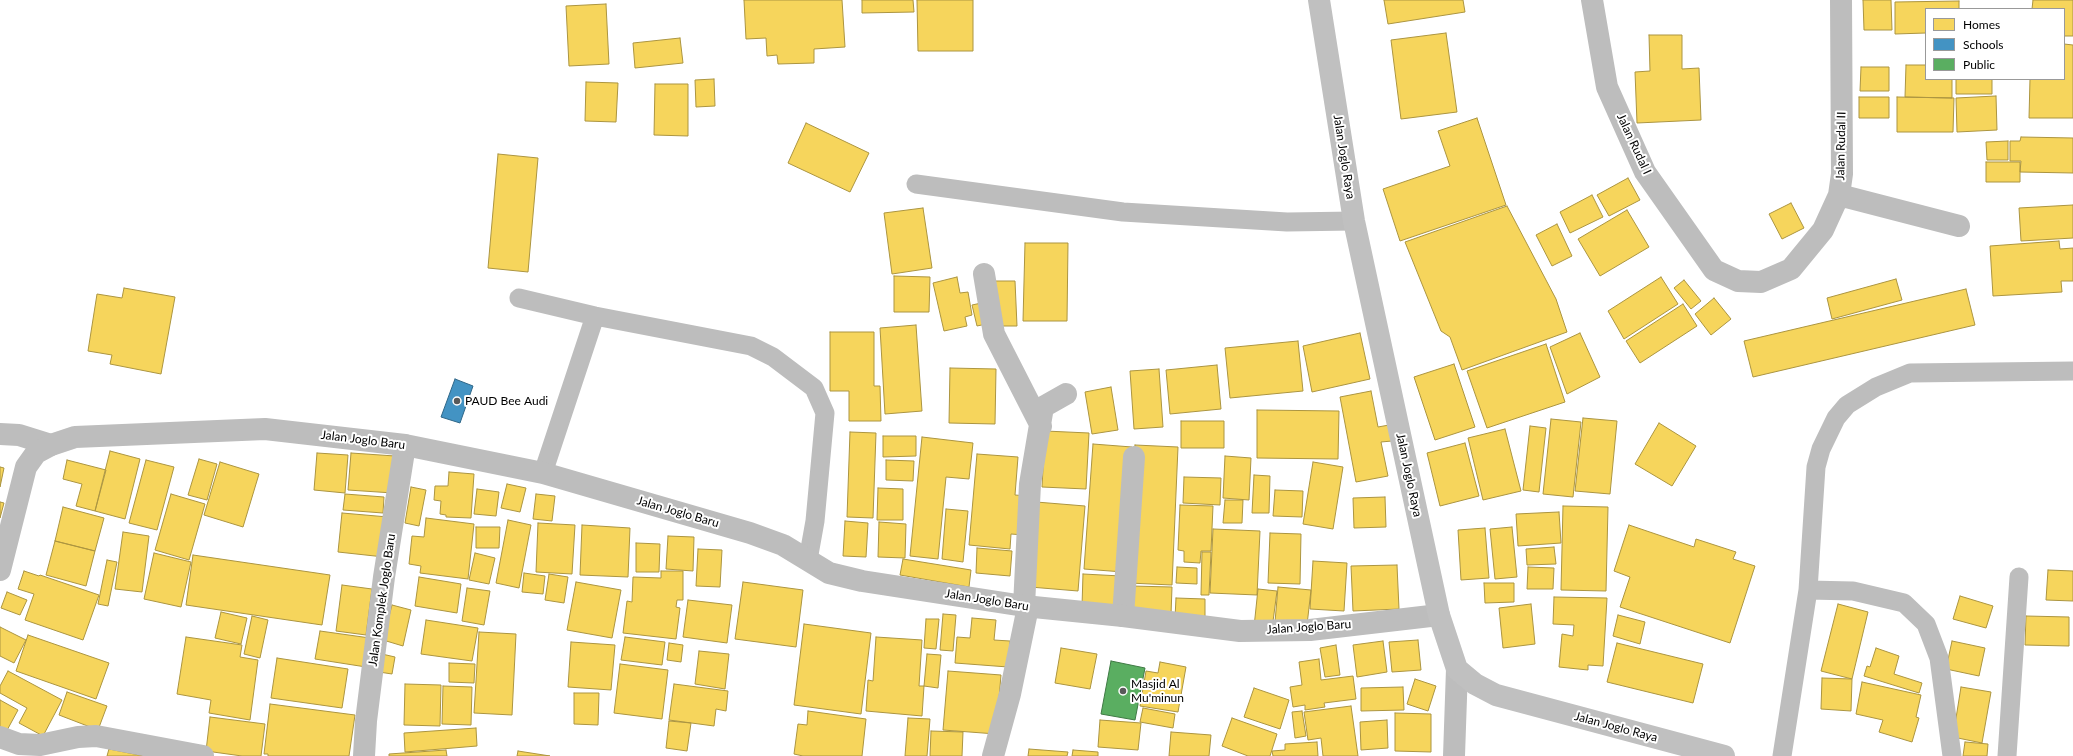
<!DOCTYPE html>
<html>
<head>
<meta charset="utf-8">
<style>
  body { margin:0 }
  #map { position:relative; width:2073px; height:756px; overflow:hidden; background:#fff; font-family:Lato,sans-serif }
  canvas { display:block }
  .legend { position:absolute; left:1925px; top:8px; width:140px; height:72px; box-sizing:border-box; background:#fff; border:1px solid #999; margin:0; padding:5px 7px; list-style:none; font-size:12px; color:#000 }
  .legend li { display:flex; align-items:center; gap:8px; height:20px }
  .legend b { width:20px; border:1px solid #999 }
</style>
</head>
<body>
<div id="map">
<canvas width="2073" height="756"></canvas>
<ul class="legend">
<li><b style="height:11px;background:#f6d55c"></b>Homes</li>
<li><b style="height:11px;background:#4393c3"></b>Schools</li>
<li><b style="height:11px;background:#5aae61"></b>Public</li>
</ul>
</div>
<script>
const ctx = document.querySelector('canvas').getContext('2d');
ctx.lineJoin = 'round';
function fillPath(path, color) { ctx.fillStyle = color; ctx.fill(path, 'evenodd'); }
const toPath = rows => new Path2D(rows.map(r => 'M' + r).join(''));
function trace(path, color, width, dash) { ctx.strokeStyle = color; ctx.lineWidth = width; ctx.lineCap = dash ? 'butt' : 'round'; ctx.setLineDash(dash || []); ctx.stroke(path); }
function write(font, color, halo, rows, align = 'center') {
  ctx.font = font + ' Lato,sans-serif'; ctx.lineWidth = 4; ctx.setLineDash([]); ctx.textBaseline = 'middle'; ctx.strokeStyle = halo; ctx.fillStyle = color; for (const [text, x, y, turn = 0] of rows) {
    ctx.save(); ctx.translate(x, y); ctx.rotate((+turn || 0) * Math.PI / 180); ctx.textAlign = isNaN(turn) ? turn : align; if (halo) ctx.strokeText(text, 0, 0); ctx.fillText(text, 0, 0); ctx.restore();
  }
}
const homes = toPath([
  [744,0,842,0,845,47,814,49,814,63,778,64,777,55,767,56,766,38,746,39,744,0],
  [862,0,913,0,914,12,862,13,862,0],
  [917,0,973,0,973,51,918,51,917,0],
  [1384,0,1463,0,1465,12,1388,24,1384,0],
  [1863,0,1891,0,1892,30,1864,30,1863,0],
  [2033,0,2073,0,2073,36,2064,36,2064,9,2032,9,2033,0],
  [1959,1,1959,9,1926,9,1926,33,1895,34,1895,2,1959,1],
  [606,4,609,64,569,66,566,6,606,4],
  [1446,33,1457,112,1401,119,1391,40,1446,33],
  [1649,35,1682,35,1682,69,1699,68,1701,120,1637,123,1635,72,1650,71,1649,35],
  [680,38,683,63,635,68,633,43,680,38],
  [2064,44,2073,45,2073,118,2029,118,2030,79,2064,79,2064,44],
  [1906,65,1926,65,1926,79,1952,79,1952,98,1905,97,1906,65],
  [1861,67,1889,67,1889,91,1860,91,1861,67],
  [714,79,715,106,696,107,695,80,714,79],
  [1956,79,1992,79,1992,94,1956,94,1956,79],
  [586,82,618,83,616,122,585,121,586,82],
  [655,84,688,84,688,136,654,135,655,84],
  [1996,96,1997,130,1957,132,1956,98,1996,96],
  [1859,97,1889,97,1889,118,1859,118,1859,97],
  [1897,97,1954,98,1953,132,1897,132,1897,97],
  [1477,118,1506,205,1400,241,1383,189,1450,166,1438,131,1477,118],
  [806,123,869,153,850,192,788,163,806,123],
  [2021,137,2073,138,2073,173,2020,172,2021,161,2010,161,2010,141,2020,141,2021,137],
  [2008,141,2008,160,1987,160,1986,142,2008,141],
  [498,154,538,158,528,272,488,268,498,154],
  [1986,162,2020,162,2020,182,1986,182,1986,162],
  [1628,178,1640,200,1609,216,1597,195,1628,178],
  [1592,195,1603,217,1570,233,1560,212,1592,195],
  [1791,203,1804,228,1782,239,1769,214,1791,203],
  [2073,205,2073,238,2021,241,2019,208,2073,205],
  [1507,206,1556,299,1567,332,1462,370,1450,337,1441,331,1405,242,1507,206],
  [923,208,932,268,892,274,884,213,923,208],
  [1627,210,1649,247,1600,276,1578,239,1627,210],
  [1557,224,1572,256,1552,266,1536,235,1557,224],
  [2059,241,2060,249,2073,248,2073,281,2061,281,2062,292,1993,296,1990,246,2059,241],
  [1025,243,1068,243,1067,321,1023,321,1025,243],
  [894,276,930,277,929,312,894,312,894,276],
  [957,277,960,293,968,292,972,315,965,317,967,326,944,331,933,283,957,277],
  [1661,277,1678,304,1624,339,1608,311,1661,277],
  [1896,279,1902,300,1832,319,1827,298,1896,279],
  [1684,280,1701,301,1691,309,1674,288,1684,280],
  [993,281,1015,281,1017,326,995,326,993,281],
  [124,288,175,297,161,374,110,364,112,355,88,351,97,294,122,298,124,288],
  [1966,289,1975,325,1753,377,1744,341,1966,289],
  [1714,298,1731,319,1711,335,1695,314,1714,298],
  [986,302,991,323,977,326,972,305,986,302],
  [1683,304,1697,326,1640,363,1626,341,1683,304],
  [916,325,922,411,885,414,880,328,916,325],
  [830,332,874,332,874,386,880,386,881,421,849,421,849,391,830,391,830,332],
  [1360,333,1370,379,1312,392,1303,346,1360,333],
  [1580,333,1600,377,1567,394,1550,347,1580,333],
  [1298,341,1303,391,1230,398,1225,348,1298,341],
  [1546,344,1565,402,1487,428,1467,371,1546,344],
  [1454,364,1475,427,1435,440,1414,377,1454,364],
  [1217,365,1221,409,1170,414,1166,370,1217,365],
  [950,368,996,369,995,424,949,423,950,368],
  [1159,369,1163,427,1134,429,1130,371,1159,369],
  [1111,387,1118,430,1092,434,1085,392,1111,387],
  [1371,391,1378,427,1389,425,1392,441,1381,442,1388,476,1356,482,1340,397,1371,391],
  [1257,410,1339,411,1338,459,1257,458,1257,410],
  [1583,418,1617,421,1610,494,1575,491,1583,418],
  [1551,419,1581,422,1573,497,1543,494,1551,419],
  [1181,421,1224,421,1224,448,1181,448,1181,421],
  [1659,423,1696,446,1672,486,1635,464,1659,423],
  [1530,426,1546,428,1539,492,1523,490,1530,426],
  [1505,429,1521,491,1483,500,1468,438,1505,429],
  [1045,431,1089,433,1086,489,1042,487,1045,431],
  [850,432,876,433,873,518,847,517,850,432],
  [883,436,916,436,916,456,883,457,883,436],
  [922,437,973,443,969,479,946,477,938,559,910,556,922,437],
  [1465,443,1479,496,1440,506,1427,453,1465,443],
  [1093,444,1132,447,1123,572,1084,569,1093,444],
  [1135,445,1178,447,1172,585,1129,583,1135,445],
  [110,451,140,459,125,519,95,511,110,451],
  [317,453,348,455,345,493,314,490,317,453],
  [351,453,395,456,393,493,348,490,351,453],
  [977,454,1018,457,1015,495,1028,496,1024,535,1011,534,1010,549,969,545,977,454],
  [1225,456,1251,458,1249,500,1223,498,1225,456],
  [199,459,217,464,207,500,188,495,199,459],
  [67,460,106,470,95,511,76,506,82,484,63,479,67,460],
  [146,460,174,467,157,530,129,523,146,460],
  [886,460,914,461,913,481,886,480,886,460],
  [220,462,259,474,243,527,204,515,220,462],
  [1313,462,1343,467,1333,529,1303,524,1313,462],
  [0,467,4,468,0,487,0,467],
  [449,472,474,474,471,518,446,517,446,515,440,514,441,501,434,500,435,486,448,486,449,472],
  [1254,475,1270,476,1269,513,1252,513,1254,475],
  [1184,477,1221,478,1220,505,1183,503,1184,477],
  [507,484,526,488,520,512,501,508,507,484],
  [411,487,426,490,419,526,405,523,411,487],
  [878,488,903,489,903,520,877,520,878,488],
  [477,489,499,492,496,516,474,514,477,489],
  [1275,490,1303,491,1302,517,1273,516,1275,490],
  [171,494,205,504,189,560,155,550,171,494],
  [345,494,384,497,383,513,343,510,345,494],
  [536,494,555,496,552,521,533,519,536,494],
  [1385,497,1386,527,1354,528,1353,498,1385,497],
  [1225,500,1243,500,1242,523,1223,523,1225,500],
  [0,502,4,503,0,518,0,502],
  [1036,502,1085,506,1078,591,1030,587,1036,502],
  [1180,505,1213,506,1211,551,1201,551,1200,563,1184,562,1184,551,1178,550,1180,505],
  [1563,506,1608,507,1606,591,1561,590,1563,506],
  [63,507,104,518,95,551,55,541,63,507],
  [946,509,968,511,963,562,942,559,946,509],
  [1559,512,1561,543,1518,546,1516,514,1559,512],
  [342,513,388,517,384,557,338,552,342,513],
  [426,518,474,524,468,579,420,573,421,566,409,564,412,536,424,537,426,518],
  [508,520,531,525,519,588,496,583,508,520],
  [845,521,868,523,866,557,843,556,845,521],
  [879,522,906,524,905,558,878,557,879,522],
  [538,523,575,525,572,574,536,572,538,523],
  [582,525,630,528,628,577,580,575,582,525],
  [1629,525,1694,547,1696,539,1736,552,1733,559,1755,566,1730,643,1620,607,1630,577,1614,571,1629,525],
  [476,527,500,527,499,548,476,548,476,527],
  [1512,527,1517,577,1495,579,1490,529,1512,527],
  [1485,528,1489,578,1461,580,1458,530,1485,528],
  [1213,529,1260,531,1257,595,1210,593,1213,529],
  [123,532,149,536,142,592,115,589,123,532],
  [1270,533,1301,534,1300,584,1268,583,1270,533],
  [668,536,694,537,693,571,666,569,668,536],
  [55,541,95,551,86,586,46,575,55,541],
  [636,543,660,544,659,572,636,572,636,543],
  [1554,547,1556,564,1527,565,1526,549,1554,547],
  [977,548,1012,551,1010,576,976,573,977,548],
  [698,549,722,550,720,587,696,586,698,549],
  [1202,552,1211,552,1209,595,1201,595,1202,552],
  [154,553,191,562,181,607,144,599,154,553],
  [475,553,495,558,489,584,469,580,475,553],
  [193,555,330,575,322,625,186,605,193,555],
  [903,559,971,570,969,587,900,575,903,559],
  [107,560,117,562,108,606,98,604,107,560],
  [1313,561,1347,563,1344,611,1310,609,1313,561],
  [1397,565,1399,609,1353,611,1351,566,1397,565],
  [1177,567,1197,568,1197,584,1176,583,1177,567],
  [1528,567,1554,568,1553,589,1527,589,1528,567],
  [2048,570,2073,571,2073,601,2046,600,2048,570],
  [24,571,39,576,40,575,99,595,83,640,25,620,34,594,18,589,24,571],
  [661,571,683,571,683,600,677,600,676,607,680,608,676,639,623,633,627,601,632,602,633,577,661,578,661,571],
  [524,573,545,576,543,594,522,592,524,573],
  [549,574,568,577,564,603,545,600,549,574],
  [1083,574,1121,576,1120,608,1082,606,1083,574],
  [419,577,461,584,457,613,415,606,419,577],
  [576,582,621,590,612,638,567,630,576,582],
  [743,582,803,590,796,647,735,639,743,582],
  [1484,583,1514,583,1514,602,1485,603,1484,583],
  [342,585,372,589,366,635,336,631,342,585],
  [1131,586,1172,587,1171,615,1130,614,1131,586],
  [1278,587,1311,590,1307,625,1275,622,1278,587],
  [467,588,490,591,484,625,462,621,467,588],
  [1258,589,1277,591,1272,629,1254,627,1258,589],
  [7,592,27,600,20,615,1,608,7,592],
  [1960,596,1993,606,1986,628,1953,619,1960,596],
  [1554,597,1607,598,1603,666,1588,665,1588,670,1559,667,1562,634,1573,636,1574,625,1553,624,1554,597],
  [1176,598,1205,599,1205,619,1175,618,1176,598],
  [688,600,732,605,727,643,683,637,688,600],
  [1531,604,1535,644,1503,648,1499,608,1531,604],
  [1838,604,1868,612,1852,679,1821,671,1838,604],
  [392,605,411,610,403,646,383,640,392,605],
  [221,612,247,618,241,644,215,638,221,612],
  [943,614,956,615,953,651,940,650,943,614],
  [1618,615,1645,622,1640,644,1613,636,1618,615],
  [252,616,268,620,260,658,244,654,252,616],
  [2026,616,2069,617,2069,646,2025,645,2026,616],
  [972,618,996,620,994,640,1010,641,1008,667,955,663,957,637,970,638,972,618],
  [926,619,939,619,936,649,924,648,926,619],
  [426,620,478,628,472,661,421,654,426,620],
  [804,624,871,633,861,714,794,705,804,624],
  [0,627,26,640,14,663,0,656,0,627],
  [320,631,370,638,366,667,315,659,320,631],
  [479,632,516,634,512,715,474,713,479,632],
  [28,635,109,663,96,699,16,671,28,635],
  [186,637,242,645,240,657,258,660,250,720,209,713,211,700,177,694,186,637],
  [625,637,665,642,662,665,621,660,625,637],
  [876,637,922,640,919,686,924,686,922,716,866,711,868,680,873,681,876,637],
  [1418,640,1421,670,1392,672,1389,642,1418,640],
  [1383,641,1387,672,1357,677,1353,645,1383,641],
  [1952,641,1985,648,1979,676,1946,669,1952,641],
  [571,642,615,645,611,690,568,687,571,642],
  [669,643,683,645,681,662,667,660,669,643],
  [1617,643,1703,664,1693,703,1607,682,1617,643],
  [1336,645,1340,675,1325,677,1320,648,1336,645],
  [1061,648,1097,654,1090,689,1055,683,1061,648],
  [1876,648,1899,656,1894,674,1922,683,1919,693,1864,676,1867,666,1870,667,1876,648],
  [699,651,729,654,725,689,695,684,699,651],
  [382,654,395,657,392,674,379,672,382,654],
  [927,654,941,655,938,688,924,686,927,654],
  [277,658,348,669,342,708,271,698,277,658],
  [1319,659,1321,680,1353,676,1356,699,1324,703,1325,707,1305,710,1305,705,1293,707,1290,687,1302,685,1299,662,1319,659],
  [1160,662,1186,667,1178,712,1140,706,1146,671,1158,673,1160,662],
  [449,663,475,664,474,683,449,682,449,663],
  [620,664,668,670,662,719,614,713,620,664],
  [8,671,62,700,43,736,19,723,27,708,0,693,0,686,8,671],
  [948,671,1001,675,996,734,943,730,948,671],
  [1822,678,1852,679,1851,711,1821,709,1822,678],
  [1415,679,1436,686,1428,711,1407,704,1415,679],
  [1862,682,1921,695,1916,717,1919,718,1912,742,1879,732,1883,720,1856,714,1862,682],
  [405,684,441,685,440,726,404,725,405,684],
  [674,684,728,691,726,711,716,709,714,726,669,720,674,684],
  [443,686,472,687,471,725,442,724,443,686],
  [1403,687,1404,710,1361,711,1361,688,1403,687],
  [1961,687,1991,692,1982,743,1953,737,1961,687],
  [1254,688,1289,700,1280,729,1244,717,1254,688],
  [67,692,107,706,98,730,59,715,67,692],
  [574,693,599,693,598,725,574,724,574,693],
  [0,700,18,710,5,734,0,732,0,700],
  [270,704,355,715,349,756,268,756,268,754,264,754,270,704],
  [1351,706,1358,756,1323,756,1321,738,1308,740,1304,712,1351,706],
  [1143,708,1175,714,1173,728,1140,722,1143,708],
  [808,711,866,719,862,756,803,756,794,754,798,724,807,725,808,711],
  [1302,711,1306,736,1295,738,1292,712,1302,711],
  [1395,713,1431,714,1431,752,1395,751,1395,713],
  [210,717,265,724,261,756,242,756,206,751,210,717],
  [908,718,930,719,927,756,905,756,908,718],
  [1232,718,1277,734,1270,756,1248,756,1222,746,1232,718],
  [1100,720,1141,723,1138,750,1098,747,1100,720],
  [1387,720,1388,748,1361,750,1360,722,1387,720],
  [669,721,691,723,687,751,666,748,669,721],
  [476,728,477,746,405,752,404,733,476,728],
  [931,731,963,732,962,756,930,756,931,731],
  [1171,732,1211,735,1209,756,1169,756,1171,732],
  [1317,742,1318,756,1273,756,1272,751,1285,750,1285,744,1317,742],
  [1965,742,1988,744,1987,756,1963,756,1965,742],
  [109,749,144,756,107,756,109,749],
  [1029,749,1068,752,1067,756,1028,756,1029,749],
  [446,750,447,756,389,756,389,754,446,750],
  [1073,750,1098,752,1098,756,1072,756,1073,750],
  [518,751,550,756,517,756,518,751]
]);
const schools = toPath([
  [455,379,473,386,460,423,441,417,455,379]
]);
const public = toPath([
  [1111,661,1145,668,1135,720,1101,714,1111,661]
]);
const service = toPath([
  [916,184,1123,212,1287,222,1354,221],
  [519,298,595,316,751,346,773,357,814,388,825,413,815,521,808,560],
  [543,473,595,316],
  [1808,590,1853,591,1904,603,1926,624,1939,658,1952,756],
  [1782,756,1808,590,1816,467,1821,449,1836,418,1847,405,1876,387,1910,373,2073,371],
  [2007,756,2019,577]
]);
const minor = toPath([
  [1592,0,1607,87,1645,172,1714,270,1738,281,1761,282,1791,269,1823,230,1839,195,1842,174,1841,0],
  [1839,195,1959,226],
  [984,274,994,334,1041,426],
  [0,434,19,435,51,445],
  [1024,606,1030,484,1043,407,1066,394],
  [1123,616,1134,457],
  [0,737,19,744,40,745,78,737,96,736,203,756],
  [364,756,366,721,384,577,405,445],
  [993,756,1010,694,1028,607],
  [1454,756,1457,669]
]);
const tertiary = toPath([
  [0,570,26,467,36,453,51,445,75,437,265,429,405,445,543,473,750,533,783,545,829,573,862,581,1024,606,1123,616,1240,631,1310,630,1439,615]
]);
const secondary = toPath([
  [1319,0,1354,221,1439,615,1457,669,1475,684,1496,695,1724,756]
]);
const markers = [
  [457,401,4,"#595959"],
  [1123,691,4,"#595959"]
];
const streetNames = [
  ["Jalan Rudal I",1634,144,65],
  ["Jalan Rudal II",1841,146,-89],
  ["Jalan Joglo Raya",1344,157,81],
  ["Jalan Joglo Baru",363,440,7],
  ["Jalan Joglo Raya",1409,475,78],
  ["Jalan Joglo Baru",678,512,16],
  ["Jalan Komplek Joglo Baru",382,600,-82],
  ["Jalan Joglo Baru",987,600,9],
  ["Jalan Joglo Baru",1309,627,-4],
  ["Jalan Joglo Raya",1616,727,15]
];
const poiNames = [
  ["PAUD Bee Audi",465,401],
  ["Masjid Al",1131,684],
  ["Mu'minun",1131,698]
];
fillPath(homes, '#f6d55c');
trace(homes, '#ac9540', 1);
fillPath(schools, '#4393c3');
trace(schools, '#2f6788', 1);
fillPath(public, '#5aae61');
trace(public, '#3f7a44', 1);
trace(service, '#bdbdbd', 19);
trace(minor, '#bdbdbd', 22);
trace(tertiary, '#bdbdbd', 22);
trace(secondary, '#c0c0c0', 22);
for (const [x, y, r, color] of markers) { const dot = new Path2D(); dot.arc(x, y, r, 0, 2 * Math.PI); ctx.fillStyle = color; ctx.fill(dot); trace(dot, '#fff', 1.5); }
write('12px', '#000', '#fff', streetNames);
write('12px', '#000', '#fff', poiNames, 'left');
</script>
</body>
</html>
